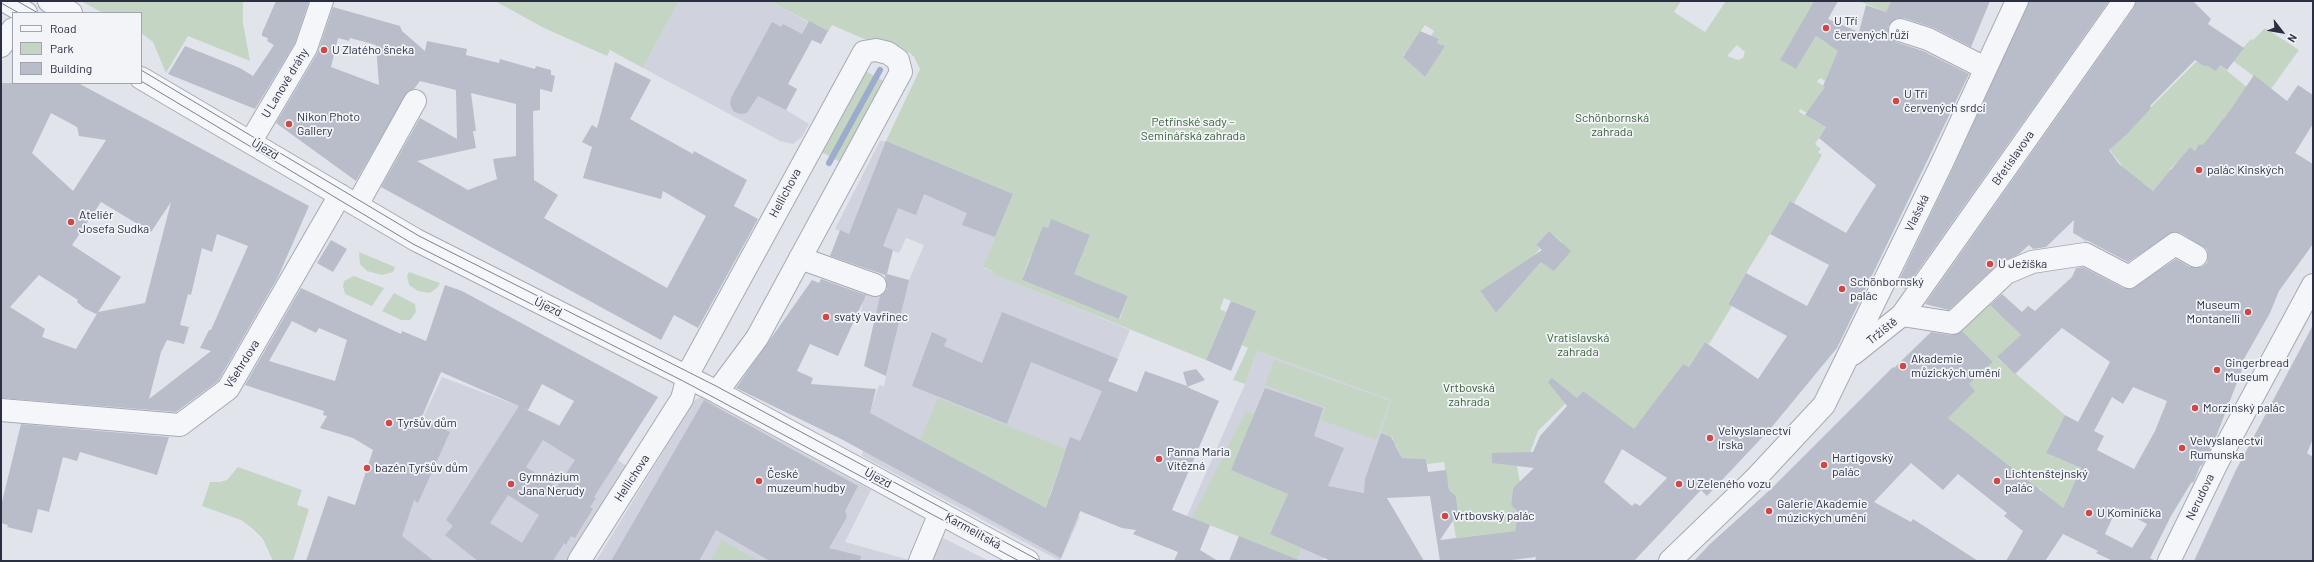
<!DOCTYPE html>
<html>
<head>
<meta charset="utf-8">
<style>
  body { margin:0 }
  #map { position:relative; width:2314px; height:562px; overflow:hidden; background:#e2e4eb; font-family:Barlow,sans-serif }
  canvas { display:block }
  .frame { position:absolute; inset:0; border:2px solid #2a2f44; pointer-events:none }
  .legend { position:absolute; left:12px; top:12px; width:130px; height:72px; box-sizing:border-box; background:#f2f4f8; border:1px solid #a2a5b0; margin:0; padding:5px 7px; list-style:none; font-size:12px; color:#2a2f44 }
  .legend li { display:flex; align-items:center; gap:8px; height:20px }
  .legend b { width:20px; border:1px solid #a2a5b0 }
  .north { position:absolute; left:2262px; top:12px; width:40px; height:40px; -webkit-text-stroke:3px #f2f4f8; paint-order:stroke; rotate:121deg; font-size:11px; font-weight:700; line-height:16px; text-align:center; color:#2a2f44 }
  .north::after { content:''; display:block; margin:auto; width:14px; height:18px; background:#2a2f44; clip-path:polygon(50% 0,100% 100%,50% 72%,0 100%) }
</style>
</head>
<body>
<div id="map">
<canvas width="2314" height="562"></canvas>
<div class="frame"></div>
<ul class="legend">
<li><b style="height:5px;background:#f5f6f9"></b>Road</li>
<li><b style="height:11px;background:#c5d5c3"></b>Park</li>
<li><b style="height:11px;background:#b9bdc9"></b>Building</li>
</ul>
<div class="north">N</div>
</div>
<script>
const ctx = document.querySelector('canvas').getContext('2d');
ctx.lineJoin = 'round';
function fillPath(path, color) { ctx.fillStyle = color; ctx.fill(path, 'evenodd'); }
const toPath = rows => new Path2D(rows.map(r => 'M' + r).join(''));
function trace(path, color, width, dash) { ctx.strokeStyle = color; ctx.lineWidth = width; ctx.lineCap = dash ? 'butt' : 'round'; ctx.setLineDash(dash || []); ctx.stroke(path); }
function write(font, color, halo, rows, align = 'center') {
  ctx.font = font + ' Barlow,sans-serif'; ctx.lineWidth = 3.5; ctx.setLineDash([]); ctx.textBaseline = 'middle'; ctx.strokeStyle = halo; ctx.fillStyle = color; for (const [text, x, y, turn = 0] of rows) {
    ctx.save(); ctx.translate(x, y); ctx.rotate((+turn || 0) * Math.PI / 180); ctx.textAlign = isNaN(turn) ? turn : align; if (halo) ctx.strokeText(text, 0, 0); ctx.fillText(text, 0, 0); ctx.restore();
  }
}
const built = toPath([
  [679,1,770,1,808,22,802,34,788,84,797,89,786,110,809,124,802,137,793,144,780,141,643,68],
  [880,141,886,141,1013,194,983,268,994,272,994,274,1130,330,1108,381,1085,456,1065,451,1047,502,1080,517,1060,561,862,456,871,409,879,385,884,386,907,285,924,245,906,238,899,253,835,229],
  [882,289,876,314,861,312,864,292],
  [1257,351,1391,400,1364,493,1343,489,1329,548,1322,561,1301,561,1187,516,1245,384],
  [442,377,519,406,577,433,628,467,568,561,379,561,386,496],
  [701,397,871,490,845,542,913,561,596,561,695,400],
  [939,536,989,561,927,561]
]);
const green = toPath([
  [81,1,243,1,243,23,250,61,188,36,166,73,153,42,141,33,141,13,103,13],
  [495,1,679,1,643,68,610,50,607,56,544,28],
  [770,1,1681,1,1674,12,1705,32,1726,1,1814,1,1780,60,1796,69,1816,36,1827,44,1840,48,1825,81,1820,78,1817,82,1863,110,1807,113,1800,109,1799,112,1826,127,1815,144,1821,149,1818,152,1822,155,1794,203,1790,201,1728,303,1732,306,1709,344,1705,342,1689,367,1683,364,1634,430,1583,391,1577,398,1571,393,1563,400,1565,404,1538,431,1530,453,1517,466,1520,482,1513,488,1511,505,1518,512,1515,531,1456,538,1453,520,1458,513,1456,496,1449,490,1444,462,1427,464,1426,459,1402,458,1396,445,1392,443,1393,438,1381,433,1391,400,1257,351,1245,384,1233,380,1248,348,1242,345,1255,311,1224,298,1220,309,1226,312,1206,360,993,274,994,272,983,267,1013,194,886,141,920,69,914,57,910,53,862,38,832,25,828,32],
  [1425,25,1434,31,1431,36,1439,39,1437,43,1444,46,1425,77,1403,56],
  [1737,45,1745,52,1743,58,1738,60,1727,56],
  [1051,220,1090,235,1084,249,1041,231,1043,226,1048,228],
  [1549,231,1562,242,1541,262,1496,313,1481,293,1482,290,1533,256,1540,249,1536,245],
  [1030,257,1128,296,1120,319,1022,280],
  [1859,1,1891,1,1886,12],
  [2265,28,2299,50,2271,89,2232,60,2251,39,2253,40],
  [2205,53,2198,62,2205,67,2206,65,2220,65,2248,88,2230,116,2227,114,2224,118,2227,121,2215,136,2212,134,2209,138,2205,149,2199,144,2195,151,2190,147,2184,154,2185,155,2170,169,2174,172,2158,191,2155,188,2153,191,2143,183,2086,242,2075,233,2087,218,2096,194,2122,166,2109,149],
  [860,68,889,84,846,165,816,149],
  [359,252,395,267,393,272,382,275,367,271,360,264],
  [409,272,440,283,438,287,430,293,418,291,409,285,407,276],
  [354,276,384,288,372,306,345,294,343,286,344,281],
  [394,293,415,304,416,312,410,320,401,320,382,311],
  [1983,298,2023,337,2014,342,1997,358,2065,415,2046,453,2081,468,2061,512,2038,497,2042,491,2040,488,2038,490,1947,417,1969,384,1993,362,1957,330],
  [1274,360,1390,401,1376,440,1321,420,1325,407,1265,385],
  [938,398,1066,449,1049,497,1081,510,1075,524,920,440],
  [1246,411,1268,419,1232,470,1288,494,1270,534,1301,548,1297,559,1192,518],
  [238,467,302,490,297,505,309,509,293,561,273,561,263,539,253,529,241,520,202,506,210,482,220,482,227,480],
  [722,540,759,561,710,561]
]);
const stream = toPath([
  [829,163,880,70]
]);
const building = toPath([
  [276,1,309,1,295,43,255,109,168,74,185,46,240,68,253,76,274,45,267,41,268,38,262,36,262,33],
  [1814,1,1838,1,1828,19,1859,32,1866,5,1886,12,1891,1,1990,1,1971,47,1934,28,1904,18,1897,18,1888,26,1888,33,1896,42,1923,51,1969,74,1837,348,1771,428,1707,496,1701,490,1634,561,1535,561,1536,557,1503,561,1440,561,1430,496,1387,498,1424,561,1331,561,1270,534,1288,494,1231,470,1265,388,1323,408,1314,436,1344,448,1328,486,1364,493,1365,479,1381,433,1391,437,1402,458,1426,459,1428,472,1446,470,1449,490,1456,496,1458,513,1440,540,1515,531,1518,512,1511,505,1513,488,1534,468,1492,463,1492,453,1533,452,1540,436,1567,406,1548,382,1552,378,1577,398,1583,391,1634,429,1683,364,1689,367,1705,342,1758,379,1787,336,1728,304,1746,273,1807,306,1829,265,1770,234,1790,201,1846,233,1876,185,1819,138,1826,127,1805,115,1825,87,1823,86,1838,51,1816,36,1796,69,1780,60],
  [1622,449,1667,478,1640,506,1635,503,1632,506,1604,482],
  [2029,1,2109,1,1905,289,1897,284,1953,168],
  [2136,1,2193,1,2211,19,2208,24,2244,48,2227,70,2220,65,2216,71,2206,65,2205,67,2195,60,2150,106,2151,108,2129,132,2109,150,2119,164,2153,191,2190,147,2195,151,2199,144,2203,145,2231,109,2254,75,2287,101,2298,85,2313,95,2313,124,2295,153,2313,164,2313,244,2279,291,2270,313,2240,366,2243,367,2214,442,2202,465,2200,466,2194,482,2191,483,2171,516,2150,558,2156,561,2113,561,2096,553,2098,551,2063,534,2045,561,2006,561,2023,531,2004,516,2007,513,1958,474,1943,490,1911,463,1874,502,1911,522,1913,519,1978,561,1694,561,1710,544,1772,488,1893,367,1894,368,1931,332,1951,335,1962,331,1993,362,1969,384,1975,391,1948,418,2063,508,2081,468,2046,453,2065,415,2078,422,2110,362,2062,328,2015,374,1997,357,2021,335,1990,305,2002,294,2022,312,2028,306,2035,311,2072,277,2076,268,2083,267,2123,288,2130,289,2176,259,2190,267,2202,267,2207,263,2208,256,2207,249,2181,233,2174,232,2128,262,2073,233,2074,220,2046,247,2033,249,2029,245,2019,254,1998,264,1949,310,1925,304,2134,8],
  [2133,387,2167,401,2155,431,2134,469,2097,450,2104,436,2094,431,2112,397,2123,404],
  [2117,508,2147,524,2132,548,2105,534],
  [333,7,400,26,402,31,425,51,427,41,467,49,466,55,499,63,500,59,535,69,536,66,551,70,551,75,555,76,552,92,540,89,540,110,533,111,534,180,558,195,544,218,667,288,706,216,663,191,661,199,583,178,592,147,582,142,592,125,597,128,615,62,651,80,630,119,693,154,694,151,747,180,734,206,758,219,698,328,674,315,661,340,381,187,420,118,457,139,456,90,420,81,414,89,408,91,356,181,276,123,317,54],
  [338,38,349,41,350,38,376,45,379,85,331,67],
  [471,93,516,104,516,156,493,159,497,179,468,190,417,161,476,148,473,131,476,131],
  [809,21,828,31,821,44,812,40,788,84,797,89,786,110,758,96,747,113,740,114,733,111,730,104,731,98,772,22,781,27,783,24,802,34],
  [1420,31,1439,39,1437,43,1445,46,1425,77,1403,57],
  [1,83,78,83,309,206,278,277,218,381,176,412,1,398],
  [51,113,77,127,79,136,106,140,73,191,32,153],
  [101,202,151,232,171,202,145,303,98,312,121,277,72,245],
  [217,234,248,246,211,330,209,330,200,348,211,351,149,399,161,352,167,340,184,344,189,327,180,325,188,294,191,295,202,248,212,252],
  [39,275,78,300,77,302,84,308,96,314,98,312,76,349,42,337,45,329,10,307],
  [886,141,1013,194,995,237,962,225,967,213,924,194,916,215,898,208,883,246,893,250,887,274,909,280,886,376,864,366,880,296,887,289,885,275,830,256,840,230,849,234],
  [1051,219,1090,235,1074,274,1128,296,1119,319,1022,280,1043,226,1048,228],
  [1549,231,1571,251,1554,271,1541,262,1496,313,1480,291,1542,250,1536,245],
  [331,240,347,249,333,272,317,263],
  [821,279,866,295,838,356,810,344,797,371,813,378,811,384,876,389,870,413,1046,508,1070,437,1080,441,1102,391,1031,362,1007,424,912,386,932,332,947,339,944,346,982,363,1002,312,1118,359,1108,381,1137,392,1145,371,1187,386,1183,372,1196,369,1205,380,1187,387,1219,401,1172,510,1210,525,1200,550,1218,561,1174,561,1178,552,1133,534,1136,530,1122,528,1080,511,1061,558,843,440,736,388,812,280,819,283],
  [445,285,462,291,658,397,594,497,596,498,590,507,593,509,584,523,575,538,571,536,566,545,564,543,553,561,478,561,445,535,453,526,446,520,519,406,559,426,574,401,542,384,528,410,441,372,421,419,450,432,418,503,414,500,402,536,434,561,306,561,328,496,355,505,373,450,353,438,320,428,327,416,323,415,324,411,245,385,301,288,401,334,402,331,426,341],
  [292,321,316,333,319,328,347,340,335,381,269,361],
  [543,440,575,460,557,487,526,467],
  [508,495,539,515,522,543,490,523],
  [1231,301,1256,311,1231,371,1206,360],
  [2313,325,2313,439,2307,453,2313,457,2313,561,2194,561,2235,472],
  [704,400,858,486,845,511,847,517,829,548,861,556,860,561,770,561,716,530,699,561,611,561],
  [21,424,169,437,157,475,80,452,77,461,63,457,49,512,38,509,32,533,7,527,8,525,1,523,1,506],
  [1239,536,1299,560,1299,561,1229,561]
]);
const minor = toPath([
  [5,1,26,13],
  [49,1,71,13],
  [1900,30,1928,39,1985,68],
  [1,46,13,29],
  [141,78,416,240,717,392,1028,561],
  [251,141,306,48,322,1],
  [357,205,415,101],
  [800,258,875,285],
  [1902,315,2124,1],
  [1853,354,1902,315,1953,323,2006,273,2032,262,2085,254,2129,277,2175,244,2196,256],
  [1,410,180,425,228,389,340,195],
  [579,561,682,399,689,372,864,52,876,50,888,53,898,60,901,72,757,338,717,392],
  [920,561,940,513],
  [1670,561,1754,480,1824,405,1942,163,2017,1],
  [2169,561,2218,461,2313,285]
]);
const tram = toPath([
  [17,1,38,13],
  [1,3,19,13],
  [141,70,419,236,716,386,1040,561],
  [141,81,413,244,685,382,1019,561]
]);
const markers = [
  [1826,28,4,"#d24645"],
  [324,50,4,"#d24645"],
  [1896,101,4,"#d24645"],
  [289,124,4,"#d24645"],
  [2199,170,4,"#d24645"],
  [71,222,4,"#d24645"],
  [1990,264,4,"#d24645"],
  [1842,289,4,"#d24645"],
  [2248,312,4,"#d24645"],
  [826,317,4,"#d24645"],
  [1903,366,4,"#d24645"],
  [2217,370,4,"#d24645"],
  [2195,408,4,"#d24645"],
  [389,423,4,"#d24645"],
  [1710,438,4,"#d24645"],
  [2182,448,4,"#d24645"],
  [1159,459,4,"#d24645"],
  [1824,465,4,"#d24645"],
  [367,468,4,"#d24645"],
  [759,481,4,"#d24645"],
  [1997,481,4,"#d24645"],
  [511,484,4,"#d24645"],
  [1679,484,4,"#d24645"],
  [1769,511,4,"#d24645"],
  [2089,513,4,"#d24645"],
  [1445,516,4,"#d24645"]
];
const poiNames = [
  ["U Tří",1834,21],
  ["červených růží",1834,35],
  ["U Zlatého šneka",332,50],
  ["U Tří",1904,94],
  ["červených srdcí",1904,108],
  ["Nikon Photo",297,117],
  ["Gallery",297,131],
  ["palác Kinských",2207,170],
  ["Ateliér",79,215],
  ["Josefa Sudka",79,229],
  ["U Ježíška",1998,264],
  ["Schönbornský",1850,282],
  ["palác",1850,296],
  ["Museum",2240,305,"right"],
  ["Montanelli",2240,319,"right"],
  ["svatý Vavřinec",834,317],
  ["Akademie",1911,359],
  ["můzických umění",1911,373],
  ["Gingerbread",2225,363],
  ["Museum",2225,377],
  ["Morzinský palác",2203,408],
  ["Tyršův dům",397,423],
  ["Velvyslanectví",1718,431],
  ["Irska",1718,445],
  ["Velvyslanectví",2190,441],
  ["Rumunska",2190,455],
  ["Panna Maria",1167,452],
  ["Vítězná",1167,466],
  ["Hartigovský",1832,458],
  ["palác",1832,472],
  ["bazén Tyršův dům",375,468],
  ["České",767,474],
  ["muzeum hudby",767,488],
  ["Lichtenštejnský",2005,474],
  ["palác",2005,488],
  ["Gymnázium",519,477],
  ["Jana Nerudy",519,491],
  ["U Zeleného vozu",1687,484],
  ["Galerie Akademie",1777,504],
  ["múzických umění",1777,518],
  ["U Kominíčka",2097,513],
  ["Vrtbovský palác",1453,516]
];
const streetNames = [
  ["U Lanové dráhy",285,83,-59],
  ["Újezd",265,149,31],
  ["Břetislavova",2013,158,-55],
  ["Hellichova",785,193,-62],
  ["Vlašská",1917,213,-64],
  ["Újezd",548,307,26],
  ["Tržiště",1882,331,-39],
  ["Všehrdova",242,364,-58],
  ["Hellichova",632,478,-57],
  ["Újezd",878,478,29],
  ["Nerudova",2200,497,-64],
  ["Karmelitská",973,531,29]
];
const parkNames = [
  ["Schönbornská",1612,118],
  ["zahrada",1612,132],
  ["Petřínské sady –",1193,122],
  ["Seminářská zahrada",1193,136],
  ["Vratislavská",1578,338],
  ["zahrada",1578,352],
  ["Vrtbovská",1469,388],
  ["zahrada",1469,402]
];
fillPath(built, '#d0d3dd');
fillPath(green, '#c5d5c3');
trace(stream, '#9daccc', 6);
fillPath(building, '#b9bdc9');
trace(minor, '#a7aab6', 24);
trace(minor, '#f5f6f9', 22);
trace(tram, '#7b8195', 1);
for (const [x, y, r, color] of markers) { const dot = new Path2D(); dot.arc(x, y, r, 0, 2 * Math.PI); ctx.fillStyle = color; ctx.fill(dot); trace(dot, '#f2f4f8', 1.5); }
write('12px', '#2a2f44', '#f2f4f8', poiNames, 'left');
write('12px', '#2a2f44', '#f2f4f8', streetNames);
write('12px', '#386037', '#f2f4f8', parkNames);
</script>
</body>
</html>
